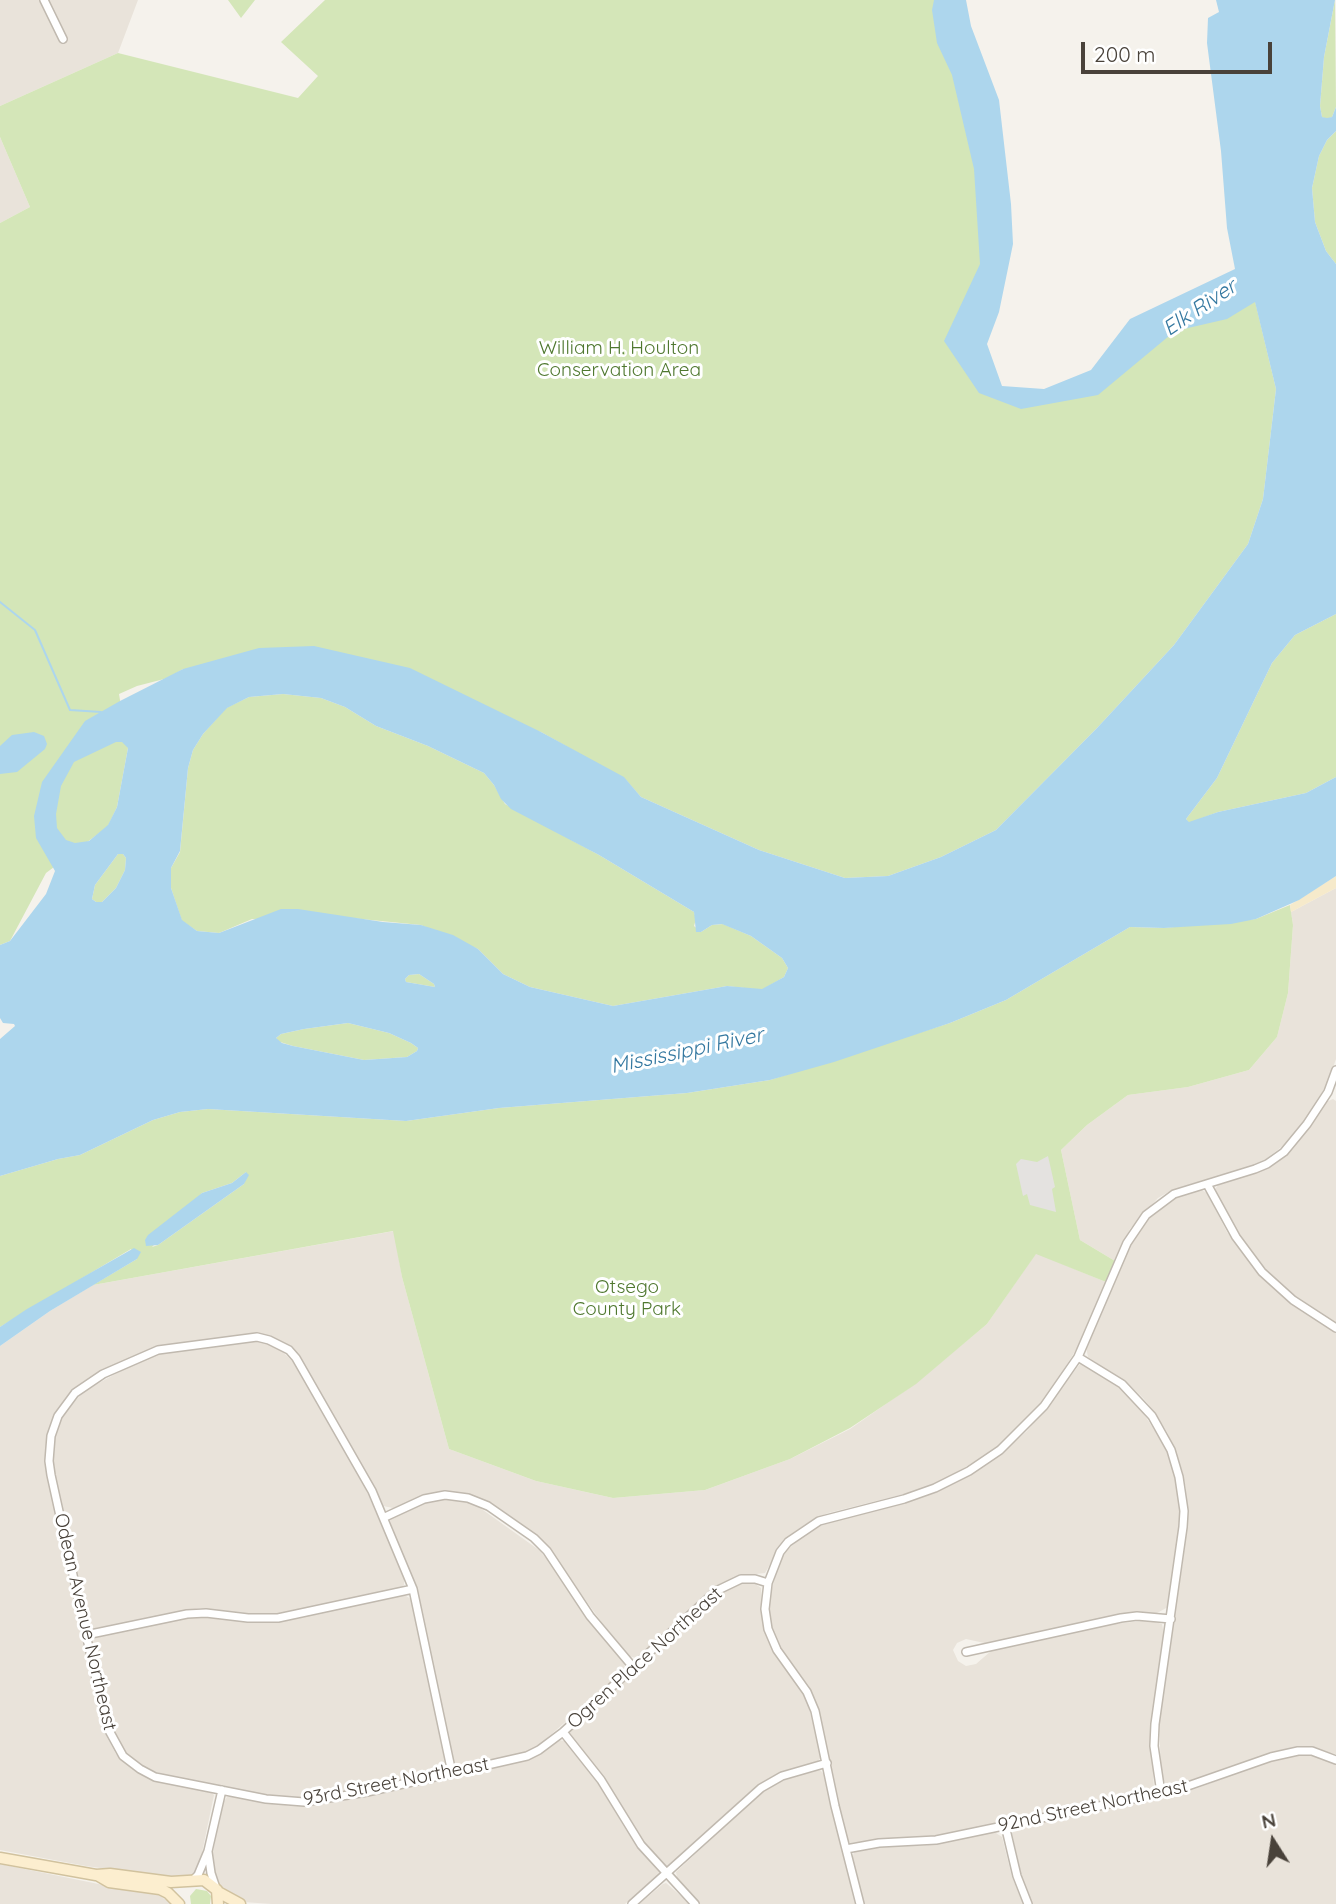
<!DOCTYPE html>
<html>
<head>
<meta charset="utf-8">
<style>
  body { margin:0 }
  #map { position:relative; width:1336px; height:1904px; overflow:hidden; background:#f5f2ec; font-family:Quicksand,sans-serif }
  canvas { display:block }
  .north { position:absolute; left:1238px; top:1806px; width:70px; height:70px; -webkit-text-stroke:5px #fff; paint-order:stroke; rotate:348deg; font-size:19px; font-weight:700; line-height:28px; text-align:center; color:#49423a }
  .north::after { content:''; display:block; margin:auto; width:24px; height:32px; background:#49423a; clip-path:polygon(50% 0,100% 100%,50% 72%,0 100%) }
  .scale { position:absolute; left:1081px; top:42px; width:191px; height:32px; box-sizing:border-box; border:4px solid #49423a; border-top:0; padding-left:9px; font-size:21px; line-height:24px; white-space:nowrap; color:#49423a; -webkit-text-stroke:5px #fff; paint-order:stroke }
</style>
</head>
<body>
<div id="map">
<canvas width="1336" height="1904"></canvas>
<div class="north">N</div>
<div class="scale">200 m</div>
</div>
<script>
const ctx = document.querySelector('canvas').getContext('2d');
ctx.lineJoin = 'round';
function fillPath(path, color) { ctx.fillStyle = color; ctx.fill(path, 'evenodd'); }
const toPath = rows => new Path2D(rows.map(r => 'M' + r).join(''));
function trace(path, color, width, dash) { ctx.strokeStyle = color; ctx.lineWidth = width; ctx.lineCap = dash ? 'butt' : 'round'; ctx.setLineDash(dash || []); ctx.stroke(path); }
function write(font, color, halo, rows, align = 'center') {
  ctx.font = font + ' Quicksand,sans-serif'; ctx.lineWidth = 6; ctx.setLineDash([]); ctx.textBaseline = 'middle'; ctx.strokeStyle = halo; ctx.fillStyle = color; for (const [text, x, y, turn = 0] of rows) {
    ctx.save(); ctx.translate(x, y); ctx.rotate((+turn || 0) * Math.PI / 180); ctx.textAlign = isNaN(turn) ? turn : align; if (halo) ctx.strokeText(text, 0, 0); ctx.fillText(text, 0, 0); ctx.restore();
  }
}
const residential = toPath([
  [0,0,138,0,118,53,0,106],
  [0,137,30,207,0,223],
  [1336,888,1336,1059,1328,1082,1307,1118,1289,1141,1261,1163,1191,1184,1170,1191,1158,1198,1130,1229,1115,1261,1080,1240,1061,1150,1087,1125,1128,1095,1188,1087,1249,1070,1277,1037,1288,993,1293,925,1291,912],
  [1333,1099,1336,1101,1336,1323,1284,1288,1261,1264,1244,1244,1227,1217,1215,1189,1219,1184,1261,1171,1276,1163,1293,1149,1326,1102],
  [1200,1189,1207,1193,1227,1232,1259,1274,1301,1311,1336,1332,1336,1754,1304,1749,1172,1787,1167,1786,1161,1776,1159,1717,1183,1561,1187,1518,1186,1489,1182,1470,1167,1432,1153,1410,1143,1398,1128,1384,1088,1357,1086,1347,1135,1235,1143,1224,1152,1213,1175,1197],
  [394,1231,402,1277,449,1449,536,1481,613,1498,705,1490,790,1459,850,1429,916,1383,987,1324,1036,1253,1106,1282,1077,1348,1050,1392,1027,1420,990,1453,939,1482,912,1492,828,1513,812,1520,790,1535,781,1546,765,1573,739,1576,720,1584,641,1656,636,1658,629,1656,613,1638,547,1547,484,1501,464,1493,449,1493,434,1494,393,1508,383,1506,301,1358,280,1341,260,1334,249,1334,167,1345,143,1352,111,1367,75,1389,58,1410,46,1443,47,1476,100,1724,116,1754,131,1768,146,1776,210,1791,214,1795,199,1867,191,1876,165,1877,86,1866,0,1850,0,1346,50,1311,93,1285],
  [247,1340,260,1341,279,1348,295,1364,360,1476,404,1577,404,1585,399,1589,269,1616,200,1608,91,1629,86,1624,54,1476,52,1447,55,1431,62,1416,84,1391,145,1358,162,1353],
  [1080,1364,1084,1364,1101,1374,1126,1392,1140,1408,1166,1448,1178,1487,1180,1506,1176,1566,1168,1607,1157,1613,1124,1614,1099,1619,989,1644,966,1639,957,1643,953,1650,958,1661,966,1666,976,1664,991,1651,1107,1625,1149,1620,1162,1624,1164,1635,1151,1733,1154,1789,1146,1793,938,1836,850,1843,847,1839,816,1704,809,1686,779,1645,771,1627,769,1600,778,1566,786,1551,808,1531,833,1520,916,1499,962,1479,993,1460,1027,1431],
  [457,1499,476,1505,539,1550,552,1565,587,1619,623,1660,625,1667,624,1670,537,1747,520,1754,461,1767,453,1761,412,1578,390,1521,390,1518,424,1503,436,1500],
  [744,1582,754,1583,761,1588,763,1619,768,1640,776,1655,799,1683,806,1698,822,1756,818,1761,773,1776,758,1785,672,1865,667,1866,646,1846,634,1830,599,1771,569,1732,571,1727,725,1589],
  [396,1596,406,1596,411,1599,446,1763,441,1772,328,1797,303,1800,281,1798,170,1776,143,1768,123,1751,109,1726,91,1644,97,1636,175,1618,206,1616,250,1622,286,1620],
  [558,1740,565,1741,593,1775,626,1830,659,1872,658,1876,625,1904,272,1904,243,1902,226,1892,215,1880,212,1857,222,1804,227,1797,233,1796,292,1806,338,1802,525,1761,540,1754],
  [1302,1755,1315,1756,1336,1764,1336,1904,1033,1904,1024,1887,1012,1833,1017,1827,1195,1789,1270,1761],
  [820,1770,826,1776,856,1904,700,1904,678,1882,676,1872,766,1788,797,1775],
  [993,1831,1002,1837,1012,1877,1023,1904,864,1904,852,1861,854,1851,871,1847,929,1845],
  [0,1864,133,1891,156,1893,172,1904,0,1904],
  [666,1883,690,1904,639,1904,663,1884]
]);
const green = toPath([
  [228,0,255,0,241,18],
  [325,0,956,0,997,208,977,354,999,390,1045,393,1102,382,1160,334,1255,301,1276,389,1263,499,1248,544,1174,645,1097,728,996,830,941,857,888,876,845,878,759,850,641,797,626,780,541,732,183,669,168,678,137,686,119,694,128,748,117,807,108,826,102,831,46,873,10,941,0,945,0,223,30,207,0,137,0,106,118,53,298,98,318,76,281,42],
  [1335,0,1336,107,1332,117,1327,119,1322,117,1320,106,1324,57],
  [1336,131,1336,264,1326,251,1315,222,1312,188,1319,156,1327,140],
  [1336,614,1336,777,1306,793,1218,812,1189,823,1186,819,1217,778,1272,663,1295,635],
  [283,694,321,698,345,707,376,726,428,746,484,773,494,785,505,804,599,855,694,912,696,919,694,926,701,932,712,925,723,924,751,936,782,958,788,968,784,977,762,990,727,986,613,1006,530,987,503,974,478,949,421,925,351,918,252,919,219,933,197,931,182,921,171,888,171,868,180,852,188,768,193,750,203,734,226,708,249,697],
  [118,854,123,854,126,858,125,870,116,888,102,902,96,902,92,899,95,885],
  [1290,905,1293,925,1288,993,1277,1037,1249,1070,1188,1087,1128,1095,1087,1125,1061,1150,1080,1240,1115,1261,1106,1282,1036,1254,987,1324,916,1384,850,1428,790,1459,705,1490,613,1498,536,1481,449,1449,402,1277,393,1231,93,1285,137,1259,131,1249,0,1327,0,1176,58,1159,80,1155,153,1120,180,1112,208,1109,406,1121,499,1108,687,1093,770,1080,950,1023,1006,1000,1130,927,1164,928,1256,919],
  [246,1172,244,1184,158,1245,152,1247,202,1193,232,1183],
  [419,974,434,984,435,987,406,982,405,979,409,975],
  [348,1023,389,1033,411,1043,418,1048,417,1051,407,1057,364,1060,293,1046,277,1041,276,1038,281,1034,304,1029],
  [196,1889,207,1891,211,1896,210,1904,191,1904,190,1896]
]);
const sand = toPath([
  [1336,876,1336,888,1291,912,1290,905]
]);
const parking = toPath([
  [1048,1156,1055,1187,1052,1189,1056,1212,1030,1205,1027,1194,1023,1196,1016,1164,1021,1159,1037,1162]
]);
const water = toPath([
  [934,0,966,0,971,26,999,100,1011,204,1013,244,999,312,987,344,1002,386,1044,389,1091,370,1130,319,1235,269,1227,228,1221,151,1207,43,1208,18,1219,12,1216,0,1335,0,1324,57,1320,106,1322,117,1327,118,1332,117,1336,107,1336,131,1327,140,1319,156,1312,188,1315,222,1326,251,1336,264,1336,614,1295,635,1272,663,1217,778,1186,819,1189,822,1218,812,1306,793,1336,777,1336,876,1299,900,1256,919,1231,924,1164,928,1130,927,1006,1000,950,1023,834,1062,770,1080,687,1093,499,1108,406,1121,208,1109,180,1112,153,1120,80,1155,58,1159,0,1176,0,1039,15,1026,14,1024,3,1023,0,1018,0,945,10,941,46,894,55,871,36,838,34,816,42,782,85,721,120,701,183,669,259,648,314,646,410,668,541,732,624,777,641,797,759,850,845,878,888,876,941,857,996,830,1097,728,1174,645,1248,544,1263,499,1276,389,1255,302,1227,319,1175,331,1098,395,1021,409,979,393,944,341,980,264,974,169,952,75,937,43,932,10],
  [283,694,321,698,345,707,376,726,428,746,484,773,494,785,501,799,511,809,599,855,694,912,696,932,701,932,712,925,722,924,751,936,782,958,788,968,784,977,762,989,727,986,613,1006,530,987,503,974,478,949,453,935,421,925,383,922,298,909,281,909,219,933,197,931,182,920,171,888,171,868,180,851,188,768,193,750,203,734,227,708,249,697],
  [116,742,122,742,128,748,117,807,108,825,89,841,75,843,66,840,57,828,56,814,61,786,74,762],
  [118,854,123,854,126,858,125,870,116,888,102,902,96,902,92,899,95,885],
  [419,974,434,984,435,987,406,982,405,979,409,975],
  [348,1023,389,1033,411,1043,418,1048,417,1051,407,1057,364,1060,293,1046,282,1043,276,1038,281,1034,304,1029],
  [34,732,44,736,47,744,45,749,17,772,0,774,0,746,12,735],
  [246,1172,249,1175,244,1184,158,1245,146,1246,145,1240,148,1235,202,1193,232,1183],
  [134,1248,141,1252,137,1259,50,1311,0,1346,0,1327,27,1309]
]);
const stream = toPath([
  [0,602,35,630,70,710,101,712]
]);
const street = toPath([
  [44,0,63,39],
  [1207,1184,1236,1237,1262,1272,1293,1300,1336,1328],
  [1078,1357,1122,1384,1152,1416,1171,1450,1179,1477,1184,1511,1183,1527,1155,1724,1154,1746,1161,1793],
  [385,1517,424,1499,445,1495,468,1498,488,1506,534,1538,547,1551,590,1616,633,1667],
  [86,1635,187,1614,206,1613,248,1618,278,1618,413,1589],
  [966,1652,1121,1618,1137,1616,1171,1619],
  [563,1732,601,1780,641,1845,695,1904],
  [452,1773,413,1589,372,1491,296,1358,289,1350,269,1340,257,1337,158,1350,103,1374,75,1393,58,1416,51,1436,49,1461,51,1475,106,1725,123,1756,140,1769,155,1777,266,1799,304,1802,367,1792,452,1773,527,1756,539,1750,563,1732,716,1591,741,1579,755,1579,768,1583],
  [1005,1825,1017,1876,1028,1904],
  [846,1849,879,1843,936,1840,1147,1796,1185,1787,1271,1757,1298,1751,1312,1751,1336,1760],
  [208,1852,211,1873,216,1888],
  [192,1881,198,1875,208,1851,222,1790],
  [632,1904,761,1788,782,1776,827,1763],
  [860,1904,835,1806,815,1711,807,1692,777,1650,768,1629,765,1609,768,1583,780,1552,788,1542,819,1521,904,1499,935,1488,969,1471,1000,1450,1044,1406,1078,1357,1127,1243,1146,1215,1174,1194,1255,1169,1267,1164,1284,1152,1307,1124,1328,1092,1336,1070]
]);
const secondary = toPath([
  [0,1858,96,1875,110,1874,171,1882,204,1880,217,1890,218,1904],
  [97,1875,109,1882,160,1889,168,1893,179,1904],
  [218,1892,240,1904]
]);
const parkNames = [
  ["William H. Houlton",619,348],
  ["Conservation Area",619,370],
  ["Otsego",627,1287],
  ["County Park",627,1309]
];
const streetNames = [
  ["Odean Avenue Northeast",85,1622,77],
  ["Ogren Place Northeast",645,1658,-42],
  ["93rd Street Northeast",396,1782,-11],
  ["92nd Street Northeast",1093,1806,-12]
];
const waterNames = [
  ["Elk River",1200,308,-34],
  ["Mississippi River",687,1051,-12]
];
fillPath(residential, '#e9e3da');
fillPath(green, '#d4e6b8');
fillPath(sand, '#f6eacb');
fillPath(parking, '#e4e2e0');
fillPath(water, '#add6ed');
trace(stream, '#add6ed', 2);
trace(street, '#c0b9af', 10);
trace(secondary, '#d1c29e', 13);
trace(street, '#fff', 7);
trace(secondary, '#fceecf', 10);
write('19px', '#4f782f', '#fff', parkNames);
write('19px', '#49423a', '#fff', streetNames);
write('italic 21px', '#3478a0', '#fff', waterNames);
</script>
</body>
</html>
